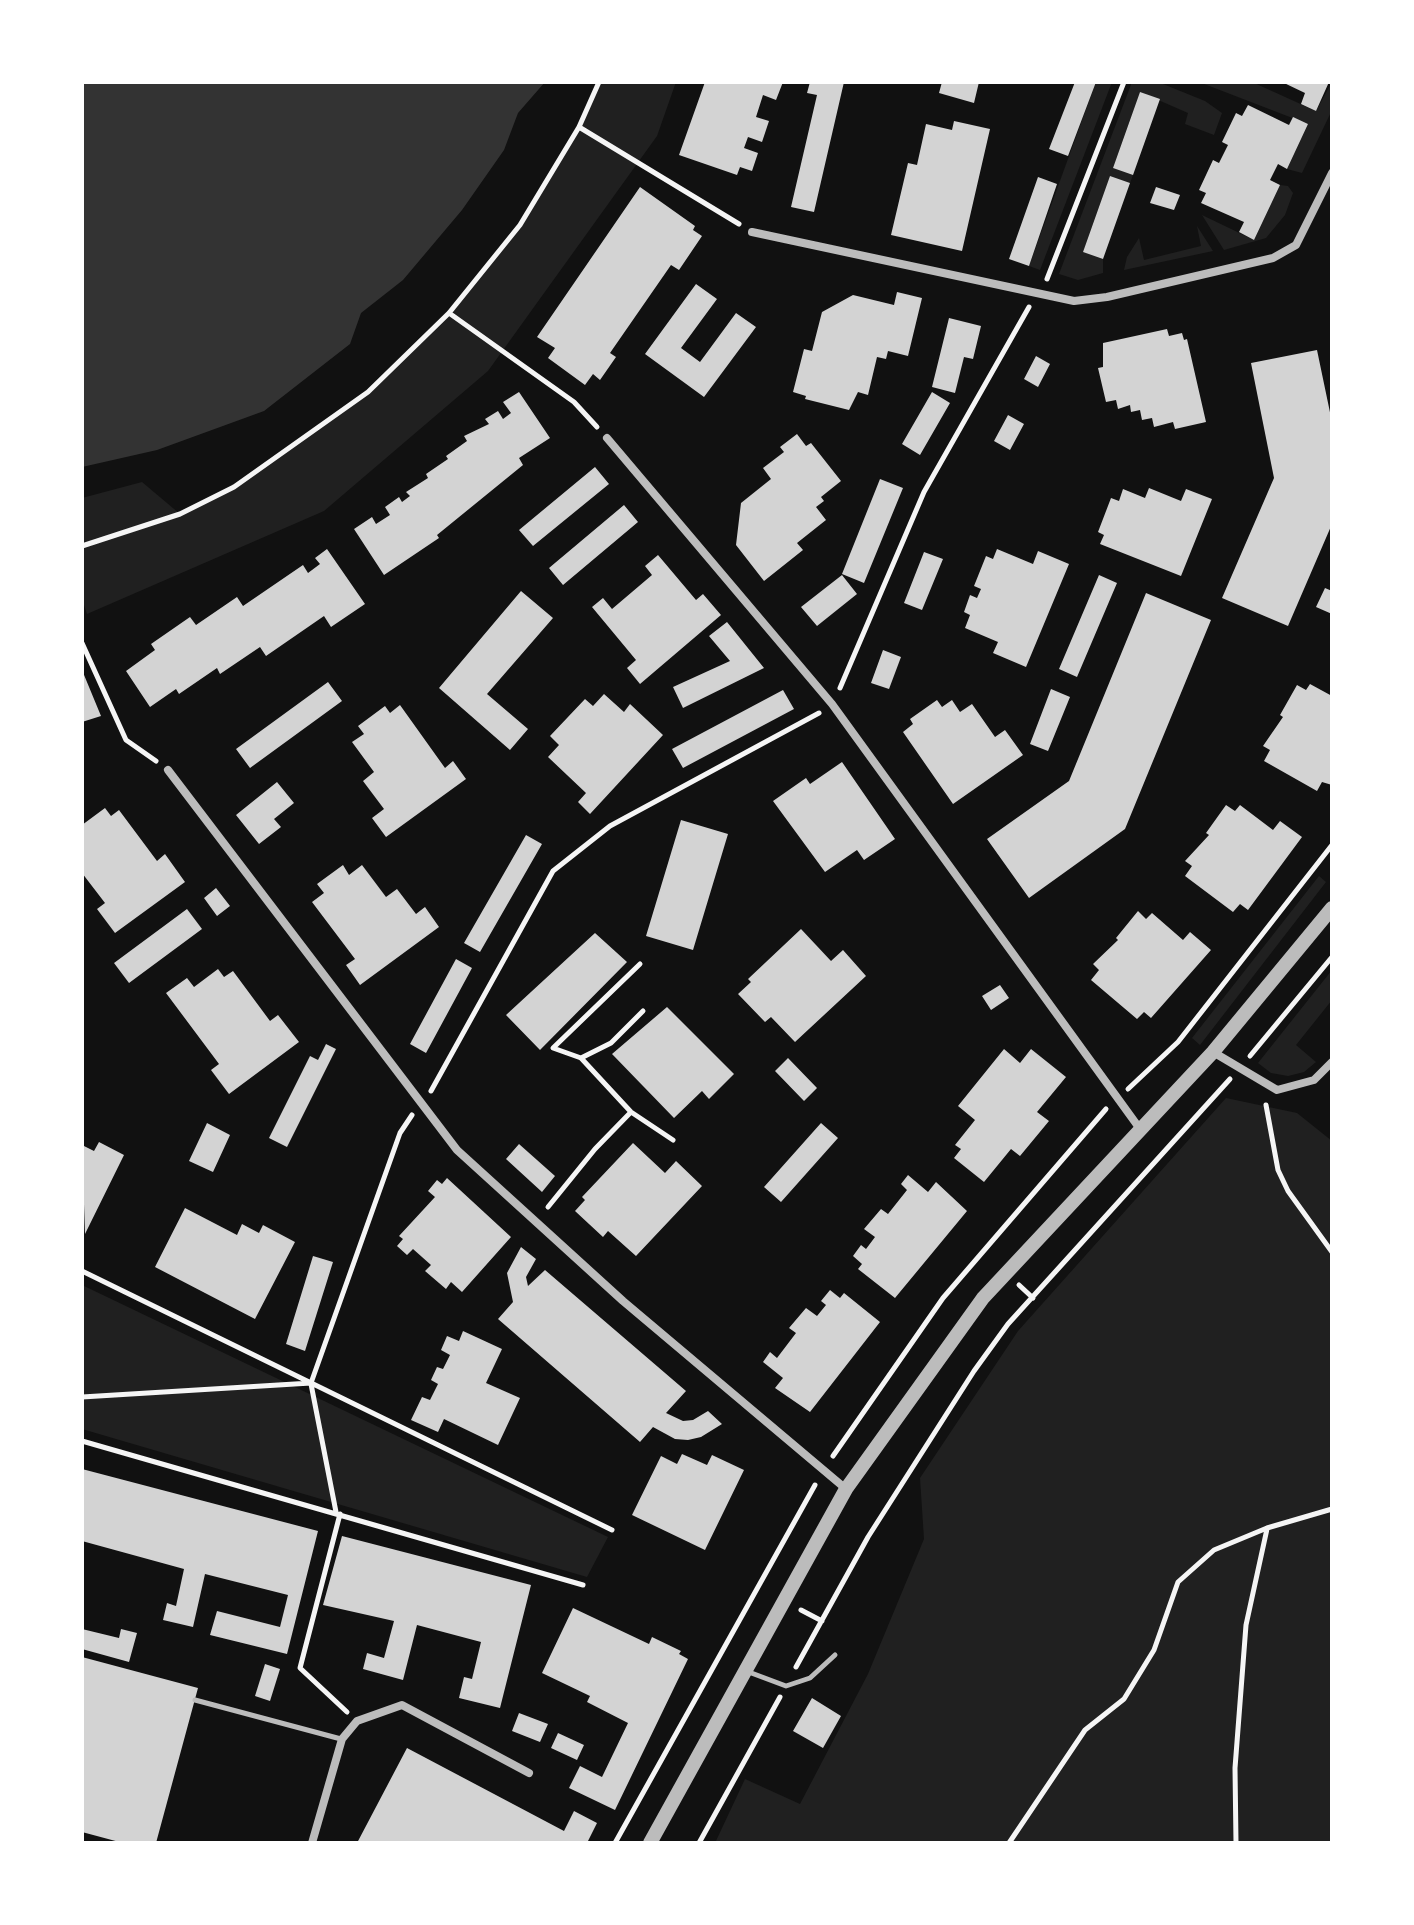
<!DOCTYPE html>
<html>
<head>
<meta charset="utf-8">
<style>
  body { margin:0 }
  #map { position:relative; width:1414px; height:1925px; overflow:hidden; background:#111; font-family:Arial,sans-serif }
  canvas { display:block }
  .frame { position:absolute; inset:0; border:84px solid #fff; pointer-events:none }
</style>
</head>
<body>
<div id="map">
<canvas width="1414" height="1925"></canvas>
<div class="frame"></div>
</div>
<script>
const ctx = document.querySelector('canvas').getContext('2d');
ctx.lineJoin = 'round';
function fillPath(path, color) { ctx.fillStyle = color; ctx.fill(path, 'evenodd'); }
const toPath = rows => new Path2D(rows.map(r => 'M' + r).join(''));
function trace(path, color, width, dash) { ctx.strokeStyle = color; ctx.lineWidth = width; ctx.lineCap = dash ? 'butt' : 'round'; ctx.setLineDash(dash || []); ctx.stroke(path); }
const green = toPath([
  [599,82,676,82,657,136,488,371,324,511,87,614,82,599,82,498,142,482,180,514,234,487,368,392,449,313,520,225,579,127],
  [1096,82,1112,82,1040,270,1029,266],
  [1132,82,1158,82,1205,101,1222,113,1214,135,1185,124,1188,113,1140,92,1113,168,1133,175,1130,183,1110,176,1083,252,1103,259,1103,273,1078,280,1059,274],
  [1199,82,1252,82,1316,111,1332,82,1332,110,1302,173,1287,169,1308,124],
  [1280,185,1288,186,1293,193,1285,215,1266,238,1224,250,1202,215,1254,240],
  [1197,226,1213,251,1124,270,1127,257,1139,238,1144,260,1201,246],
  [1319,876,1326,882,1200,1045,1192,1038],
  [1332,970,1332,1000,1296,1045,1316,1062,1304,1072,1288,1076,1271,1073,1258,1063],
  [1226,1098,1297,1113,1332,1141,1332,1843,715,1843,745,1779,800,1804,868,1674,924,1539,920,1478,1018,1331],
  [82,1285,608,1537,587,1577,82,1429]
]);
const water = toPath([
  [82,82,545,82,518,113,504,150,462,210,403,280,361,313,350,344,264,411,157,450,82,467]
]);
const building = toPath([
  [705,82,783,82,776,100,763,95,756,117,769,121,762,142,748,137,744,148,758,153,752,171,740,167,737,175,679,155],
  [810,82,844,82,814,212,791,207,817,95,807,93],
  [942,82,979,82,974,103,939,93],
  [1075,82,1096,82,1068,156,1049,149],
  [1282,82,1329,82,1316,111,1301,104,1305,93],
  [1140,92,1160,99,1133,175,1113,168],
  [1248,105,1289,125,1293,117,1308,124,1287,169,1278,164,1270,180,1280,185,1254,240,1239,232,1244,222,1201,203,1206,193,1199,190,1213,160,1219,163,1228,145,1222,142,1236,113,1242,116],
  [954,121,990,129,962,251,891,235,908,163,917,165,926,124,952,130],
  [1110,176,1130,183,1103,259,1083,252],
  [1038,177,1057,184,1029,266,1009,259],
  [640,187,695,226,693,230,702,236,679,270,671,265,610,353,616,357,600,380,593,374,585,385,548,358,555,348,537,337],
  [1156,187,1180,195,1174,210,1150,203],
  [696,284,717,299,681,348,700,362,736,313,756,327,704,397,645,354],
  [897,292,922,298,908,356,888,351,886,359,877,357,868,395,858,392,849,410,805,399,806,396,793,392,804,349,812,351,822,312,853,295,894,305],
  [949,318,981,326,973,359,964,357,955,393,932,387],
  [1167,329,1169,336,1182,333,1184,340,1187,339,1206,422,1175,429,1173,422,1154,427,1152,418,1142,420,1140,410,1131,412,1130,405,1118,409,1116,400,1106,402,1098,368,1103,367,1103,343],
  [1317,350,1332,422,1332,524,1288,626,1222,598,1274,478,1251,363],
  [1036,356,1050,364,1038,387,1024,379],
  [519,392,550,438,519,458,523,465,437,535,439,538,384,575,354,529,372,517,376,524,390,515,385,507,399,497,402,502,410,496,406,492,428,478,426,474,448,459,446,456,467,441,464,436,489,424,485,419,498,411,503,419,511,413,503,402],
  [932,392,950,403,920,455,902,444],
  [1008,415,1024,424,1010,450,994,441],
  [797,434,806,446,811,443,841,481,821,497,824,501,816,507,826,520,797,543,803,550,764,581,736,545,741,503,771,479,763,468,784,452,780,447],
  [595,467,609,484,533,546,519,530],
  [880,479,903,488,864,583,842,574],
  [1149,488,1181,501,1186,489,1212,499,1181,576,1100,544,1104,535,1098,532,1111,498,1119,501,1123,489,1145,498],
  [624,505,638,522,563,585,549,568],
  [327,549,365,604,331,627,324,616,266,656,260,647,220,674,217,668,179,694,176,689,150,707,126,671,155,650,151,644,190,617,196,625,237,597,243,606,303,565,308,573,320,564,315,558],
  [997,549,1033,564,1038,551,1069,564,1026,667,993,653,998,642,965,628,970,615,964,612,970,595,977,598,981,589,974,586,986,556,993,559],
  [924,552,943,559,922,610,904,603],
  [658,555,696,600,703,594,721,615,640,684,627,668,636,660,592,607,603,598,612,609,652,575,645,566],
  [842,575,857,594,817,626,801,607],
  [1099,575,1117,583,1077,677,1059,669],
  [1325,588,1332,591,1332,614,1316,607],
  [521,591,553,618,487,694,528,729,510,750,439,688],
  [1146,593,1211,620,1125,829,1029,898,987,839,1069,781],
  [727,622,764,668,683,708,673,687,730,661,709,636],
  [883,650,901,657,889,689,871,683],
  [82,670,101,716,82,722],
  [328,682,342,701,250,768,236,749],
  [1310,684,1332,696,1332,785,1322,782,1317,791,1264,761,1270,750,1263,746,1283,717,1280,715,1297,685,1306,690],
  [1051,689,1070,697,1048,751,1030,744],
  [783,690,794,709,683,768,672,749],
  [604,694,624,712,630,704,663,735,590,814,578,802,586,793,548,757,559,745,550,736,585,699,593,706],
  [937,700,942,707,952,700,960,712,972,704,995,737,1005,730,1023,755,953,804,903,732,913,724,910,719],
  [400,705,445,768,453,761,466,779,386,837,372,818,384,809,363,781,374,772,352,742,364,734,358,726,385,706,390,713],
  [842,762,895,839,864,860,857,850,825,872,773,801,806,778,810,784],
  [277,782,294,803,274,819,281,827,259,844,236,815],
  [1226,805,1235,811,1240,805,1273,830,1280,821,1302,837,1248,910,1240,904,1233,912,1185,876,1192,866,1185,861,1209,835,1206,833],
  [105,808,111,816,119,810,157,861,165,854,185,882,115,933,97,909,105,903,82,873,82,825],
  [681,820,728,834,693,950,646,936],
  [526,835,542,844,480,952,464,943],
  [343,865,349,875,362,865,386,897,397,889,416,914,425,907,439,927,360,985,346,965,355,959,312,902,324,893,317,884],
  [216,888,230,906,217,916,204,898],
  [187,909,202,929,129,983,114,963],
  [1138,911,1146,919,1152,913,1183,940,1190,932,1211,950,1151,1018,1144,1012,1137,1019,1091,980,1099,970,1093,964,1118,940,1116,938],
  [801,929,831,961,843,950,866,976,795,1042,771,1017,765,1022,738,994,751,982,748,979],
  [595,933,627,962,540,1050,506,1015],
  [456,959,472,968,426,1053,410,1044],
  [218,969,224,977,233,971,270,1021,278,1015,299,1042,229,1094,211,1070,219,1064,166,993,187,978,194,987],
  [1000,985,1009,998,991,1010,982,996],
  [667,1007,734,1074,709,1099,702,1091,674,1118,612,1054],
  [326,1044,336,1049,287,1147,269,1138,310,1056,318,1060],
  [1004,1049,1020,1063,1031,1049,1066,1077,1037,1112,1049,1121,1020,1156,1011,1149,984,1182,954,1158,961,1149,955,1145,975,1120,958,1106],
  [788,1058,817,1088,804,1101,775,1071],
  [207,1123,230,1135,213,1172,189,1161],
  [821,1123,838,1138,781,1202,764,1187],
  [99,1142,124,1155,85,1234,82,1145,94,1151],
  [633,1143,665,1173,676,1161,702,1186,636,1256,608,1231,603,1237,575,1211,585,1200,582,1197],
  [519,1144,555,1176,542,1192,506,1159],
  [908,1175,928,1192,936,1182,967,1211,895,1298,858,1269,862,1264,853,1256,861,1245,866,1249,875,1237,864,1229,881,1209,888,1214,907,1190,901,1184],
  [447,1178,511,1237,462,1292,451,1282,446,1289,425,1271,431,1265,413,1249,407,1255,397,1246,403,1239,399,1236,435,1197,428,1191,437,1180,442,1184],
  [185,1208,237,1235,242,1224,259,1233,263,1225,295,1242,255,1319,155,1267],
  [521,1247,536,1259,526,1277,528,1286,545,1270,686,1391,666,1413,683,1421,693,1420,708,1411,722,1424,701,1437,688,1440,675,1439,653,1427,640,1442,498,1319,513,1302,507,1273],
  [313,1256,333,1262,305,1351,286,1344],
  [830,1290,840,1298,844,1293,880,1322,810,1412,775,1388,783,1378,763,1362,770,1352,777,1358,796,1333,789,1328,806,1308,817,1316,826,1305,821,1301],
  [463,1331,502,1349,486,1383,520,1398,498,1445,444,1419,438,1432,411,1420,422,1397,430,1400,438,1384,431,1380,437,1367,443,1369,450,1355,441,1350,447,1336,459,1341],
  [682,1454,707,1465,712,1455,744,1470,705,1550,632,1515,661,1456,677,1464],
  [82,1469,318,1531,287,1654,210,1635,217,1611,280,1627,288,1595,205,1574,193,1627,163,1620,167,1603,176,1606,184,1569,82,1541],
  [342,1536,531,1585,500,1708,459,1698,464,1677,472,1679,481,1642,417,1625,403,1680,363,1669,367,1653,384,1658,394,1621,323,1605],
  [573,1608,649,1644,652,1637,681,1651,679,1654,688,1659,615,1810,569,1788,580,1766,602,1777,628,1723,587,1702,590,1696,542,1673],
  [82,1629,119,1638,121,1629,137,1633,129,1662,82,1649],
  [82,1657,198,1688,156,1843,123,1843,82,1832],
  [265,1664,280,1669,270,1701,255,1696],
  [812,1698,841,1716,823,1748,793,1731],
  [519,1713,548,1724,540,1742,512,1731],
  [558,1733,584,1745,577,1760,551,1748],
  [407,1748,564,1831,574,1811,597,1823,587,1843,357,1843]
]);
const path = toPath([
  [579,127,739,224],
  [1047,279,1124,82],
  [449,313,574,402,597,427],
  [82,546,180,514,234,487,368,392,449,313,520,225,579,127,599,82],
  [82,643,126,740,156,761],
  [840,688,924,492,1029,307],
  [640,964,553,1048,581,1058,611,1043,643,1011],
  [1250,1056,1332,957],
  [581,1058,631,1112,673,1140],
  [1128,1089,1178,1042,1332,845],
  [431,1091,553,871,610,826,819,713],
  [1266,1105,1278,1170,1288,1191,1332,1252],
  [548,1207,595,1149,631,1112],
  [82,1271,612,1530],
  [1019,1285,1033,1298],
  [311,1384,336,1512],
  [82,1397,311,1383,400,1133,412,1115],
  [82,1441,583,1585],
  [833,1456,943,1298,1106,1109],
  [340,1514,300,1668,347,1712],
  [801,1610,822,1621],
  [796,1667,868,1537,974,1371,1008,1324,1230,1079],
  [615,1843,815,1485],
  [699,1843,780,1697],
  [1009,1843,1085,1730,1124,1699,1154,1650,1178,1582,1214,1550,1267,1528,1332,1509],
  [1236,1843,1235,1768,1246,1625,1267,1529]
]);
const service = toPath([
  [746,1671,786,1686,810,1678,835,1655],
  [195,1700,341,1739]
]);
const minor = toPath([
  [752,232,1074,301,1107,297,1273,258,1296,245,1332,173],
  [607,438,832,704,1140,1129],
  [168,770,457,1150,623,1301,846,1489],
  [1213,1052,1277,1090,1314,1080,1332,1062],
  [312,1843,342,1739,357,1721,402,1705,529,1773]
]);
const tertiary = toPath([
  [650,1843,846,1489,983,1298,1213,1052,1332,908]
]);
fillPath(green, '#202020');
fillPath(water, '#333');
fillPath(building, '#d3d3d3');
trace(path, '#f5f5f5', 5);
trace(service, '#bcbcbc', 5);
trace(minor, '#bcbcbc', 8);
trace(tertiary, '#bcbcbc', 14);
</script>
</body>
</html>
